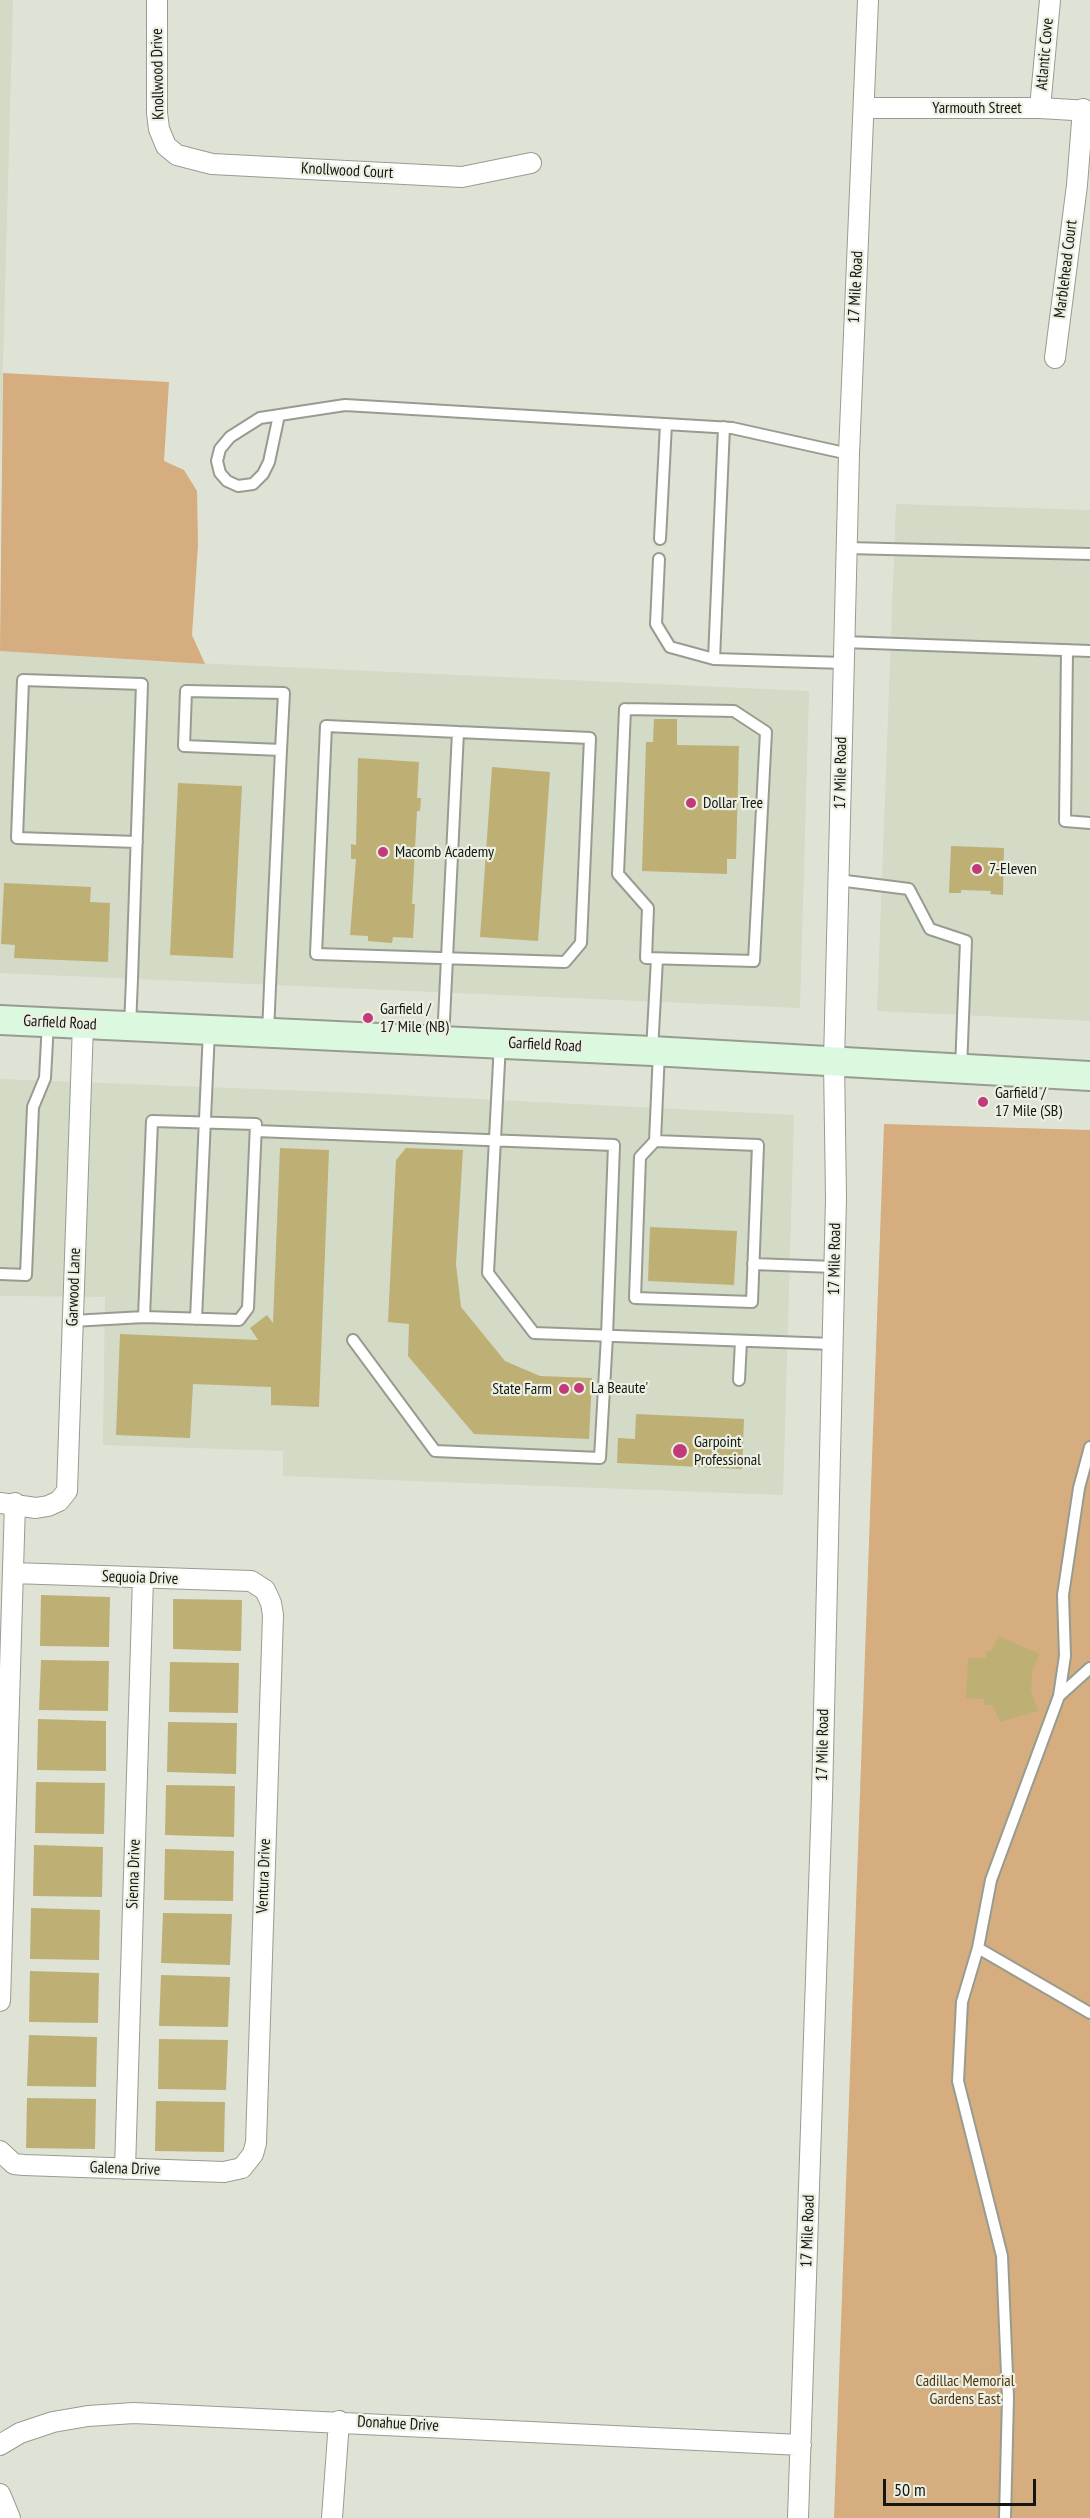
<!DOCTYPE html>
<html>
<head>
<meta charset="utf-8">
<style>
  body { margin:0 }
  #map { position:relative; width:1090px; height:2518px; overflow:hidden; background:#dfe3d6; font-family:"PT Sans Narrow",sans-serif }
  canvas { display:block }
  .scale { position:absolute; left:883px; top:2479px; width:153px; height:27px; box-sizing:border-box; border:3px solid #141611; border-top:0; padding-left:8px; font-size:18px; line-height:21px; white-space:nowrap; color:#141611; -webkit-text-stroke:4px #ecf0e3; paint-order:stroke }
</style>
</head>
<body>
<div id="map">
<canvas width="1090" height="2518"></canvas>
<div class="scale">50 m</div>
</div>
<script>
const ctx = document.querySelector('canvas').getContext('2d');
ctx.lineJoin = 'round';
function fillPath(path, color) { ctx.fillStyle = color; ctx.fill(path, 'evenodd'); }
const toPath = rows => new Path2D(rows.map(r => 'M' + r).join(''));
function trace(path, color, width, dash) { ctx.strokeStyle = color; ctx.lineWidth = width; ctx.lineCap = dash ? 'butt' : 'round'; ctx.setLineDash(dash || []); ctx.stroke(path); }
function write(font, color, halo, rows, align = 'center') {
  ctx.font = font + ' "PT Sans Narrow",sans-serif'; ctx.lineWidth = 4.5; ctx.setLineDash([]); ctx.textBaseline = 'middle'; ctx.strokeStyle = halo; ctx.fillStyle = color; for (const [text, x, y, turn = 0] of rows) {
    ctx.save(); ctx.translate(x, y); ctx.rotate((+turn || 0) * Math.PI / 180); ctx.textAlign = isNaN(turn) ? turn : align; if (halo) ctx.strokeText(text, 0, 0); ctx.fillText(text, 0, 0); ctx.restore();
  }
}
const built = toPath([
  [0,0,13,0,0,469],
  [896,504,1090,510,1090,1021,877,1011],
  [0,651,152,661,809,691,800,1008,0,973],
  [0,1079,360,1093,794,1115,783,1495,283,1476,283,1451,103,1445,105,1297,0,1296]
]);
const green = toPath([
  [3,373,169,382,164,461,184,470,197,491,198,545,192,635,205,664,0,651],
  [884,1124,1090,1130,1090,2518,834,2518]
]);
const building = toPath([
  [654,719,677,719,677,745,739,746,736,859,727,859,727,874,642,871,646,742,653,742],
  [358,758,419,762,417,798,421,798,420,811,417,811,412,904,415,904,413,938,393,937,392,943,368,941,368,936,350,935,356,859,351,859,351,844,356,845],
  [492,767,550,772,538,941,480,937],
  [178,783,242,786,233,958,170,955],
  [951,846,1004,848,1003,895,990,894,991,891,961,890,961,893,949,893],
  [4,883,91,887,90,902,110,903,108,962,14,958,15,945,1,944],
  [280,1148,329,1150,319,1407,271,1405,271,1387,193,1384,190,1438,116,1435,120,1334,258,1340,250,1328,267,1315,273,1323],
  [406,1148,463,1150,456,1264,461,1307,505,1361,540,1376,592,1378,589,1439,474,1434,408,1356,409,1324,388,1322,396,1160],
  [650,1227,737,1231,734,1285,648,1281],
  [636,1414,744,1419,742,1469,617,1463,618,1438,635,1439],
  [41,1595,110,1597,109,1647,40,1646],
  [173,1599,242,1600,241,1651,173,1649],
  [998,1636,1039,1654,1032,1671,1031,1691,1038,1711,1000,1722,993,1705,984,1705,984,1699,966,1698,968,1658,986,1658,986,1651,992,1651],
  [41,1660,109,1661,108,1711,39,1710],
  [170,1662,239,1663,238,1713,169,1712],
  [38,1719,106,1721,106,1771,37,1770],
  [168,1722,237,1723,236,1774,167,1772],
  [36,1782,105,1783,104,1834,35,1833],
  [166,1785,235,1786,234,1837,165,1835],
  [34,1845,103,1847,102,1897,33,1896],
  [165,1849,234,1851,233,1901,164,1900],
  [31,1908,100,1910,99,1960,30,1959],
  [163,1913,232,1914,230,1965,161,1963],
  [30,1971,99,1973,98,2023,29,2022],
  [161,1975,230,1977,228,2027,159,2026],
  [29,2035,97,2037,96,2087,27,2086],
  [159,2039,228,2040,226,2090,158,2089],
  [27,2098,96,2099,95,2149,26,2148],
  [156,2101,225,2102,224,2152,155,2151]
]);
const service = toPath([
  [279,415,269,462,263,474,253,484,238,486,227,481,220,473,217,461,220,449,230,437,260,418,345,405,732,428,849,454],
  [660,539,666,424],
  [847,548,1090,554],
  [659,559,656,624,670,647,714,659,844,663],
  [844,642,1090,651],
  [1067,650,1065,821,1090,823],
  [714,659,724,427],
  [625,709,734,711,766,732,754,961,646,958,648,908,618,874,625,709],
  [326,726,590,738,581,943,565,962,316,954,326,726],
  [838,880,909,889,930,929,966,941,961,1069],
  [130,1026,132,979,142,684,23,680,17,838,137,842],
  [268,1033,270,986,281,750,284,693,186,691,184,746,281,750],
  [443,1040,458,732],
  [500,1043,488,1273,534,1333,833,1344],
  [652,1051,657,959],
  [256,1131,614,1145,607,1336,600,1458,435,1451,353,1340],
  [655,1141,640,1157,635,1298,752,1302,758,1145,655,1141,659,1051],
  [753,1264,834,1267],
  [0,1274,26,1275,33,1107,45,1078,48,1022],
  [196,1319,209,1030],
  [72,1321,144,1317,239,1320,248,1308,256,1124,152,1121,144,1317],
  [739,1380,741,1341],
  [1059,1696,1065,1656,1063,1595,1079,1488,1090,1447],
  [978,1948,1090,2013],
  [1005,2518,1008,2398,1002,2256,958,2081,962,2002,978,1948,991,1880,1059,1696,1090,1668]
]);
const minor = toPath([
  [157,0,157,113,159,129,166,146,177,155,212,164,462,177,531,163],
  [865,108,1040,108,1090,111],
  [1040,108,1050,0],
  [1055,358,1077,185,1083,109],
  [0,1503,36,1508,48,1506,59,1501,67,1491,83,1024],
  [0,2001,15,1503],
  [0,2151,14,2164,24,2165,224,2172,242,2168,253,2154,256,2143,273,1615,271,1603,265,1590,251,1581,13,1573],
  [125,2169,143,1578],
  [0,2445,20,2433,53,2422,88,2416,134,2413,801,2445],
  [0,2494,10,2518],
  [332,2518,339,2421],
  [798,2518,822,1797,836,1198,834,1061,849,454,868,0]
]);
const secondary = toPath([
  [0,1020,652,1051,1090,1076]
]);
const markers = [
  [691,803,6,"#c13a79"],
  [383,852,6,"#c13a79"],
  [977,869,6,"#c13a79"],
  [368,1018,6,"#c13a79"],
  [983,1102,6,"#c13a79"],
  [579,1388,6,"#c13a79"],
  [564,1389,6,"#c13a79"],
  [680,1451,8,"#c13a79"]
];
const streetNames = [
  ["Atlantic Cove",1045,54,-85],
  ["Knollwood Drive",158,74,-91],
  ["Yarmouth Street",977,108],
  ["Knollwood Court",347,171,3],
  ["Marblehead Court",1066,269,-83],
  ["17 Mile Road",856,287,-87],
  ["17 Mile Road",841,773,-89],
  ["Garfield Road",60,1023,3],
  ["Garfield Road",545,1045,3],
  ["17 Mile Road",835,1259,-89],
  ["Garwood Lane",74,1287,-88],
  ["Sequoia Drive",140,1578,2],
  ["17 Mile Road",823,1745,-89],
  ["Sienna Drive",134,1874,-88],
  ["Ventura Drive",264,1876,-88],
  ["Galena Drive",125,2169,2],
  ["17 Mile Road",808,2231,-88],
  ["Donahue Drive",398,2424,3]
];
const poiNames = [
  ["Dollar Tree",703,803],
  ["Macomb Academy",395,852],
  ["7-Eleven",989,869],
  ["Garfield /",380,1009],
  ["17 Mile (NB)",380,1027],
  ["Garfield /",995,1093],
  ["17 Mile (SB)",995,1111],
  ["La Beaute'",591,1388],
  ["State Farm",552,1389,"right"],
  ["Garpoint",694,1442],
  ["Professional",694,1460]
];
const parkNames = [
  ["Cadillac Memorial",965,2381],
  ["Gardens East",965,2399]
];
fillPath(built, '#d3dac5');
fillPath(green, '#d5ad7e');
fillPath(building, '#beaf75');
trace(service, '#989c90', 14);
trace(minor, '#989c90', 22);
trace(secondary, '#989c90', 32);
trace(service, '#fff', 10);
trace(minor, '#fff', 20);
trace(secondary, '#dbf9de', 28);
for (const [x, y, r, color] of markers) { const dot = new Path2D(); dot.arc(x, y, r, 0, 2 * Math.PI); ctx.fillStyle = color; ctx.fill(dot); trace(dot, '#ecf0e3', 2); }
write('16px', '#141611', '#ecf0e3', streetNames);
write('16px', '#141611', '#ecf0e3', poiNames, 'left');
write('16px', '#50340e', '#ecf0e3', parkNames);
</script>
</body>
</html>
